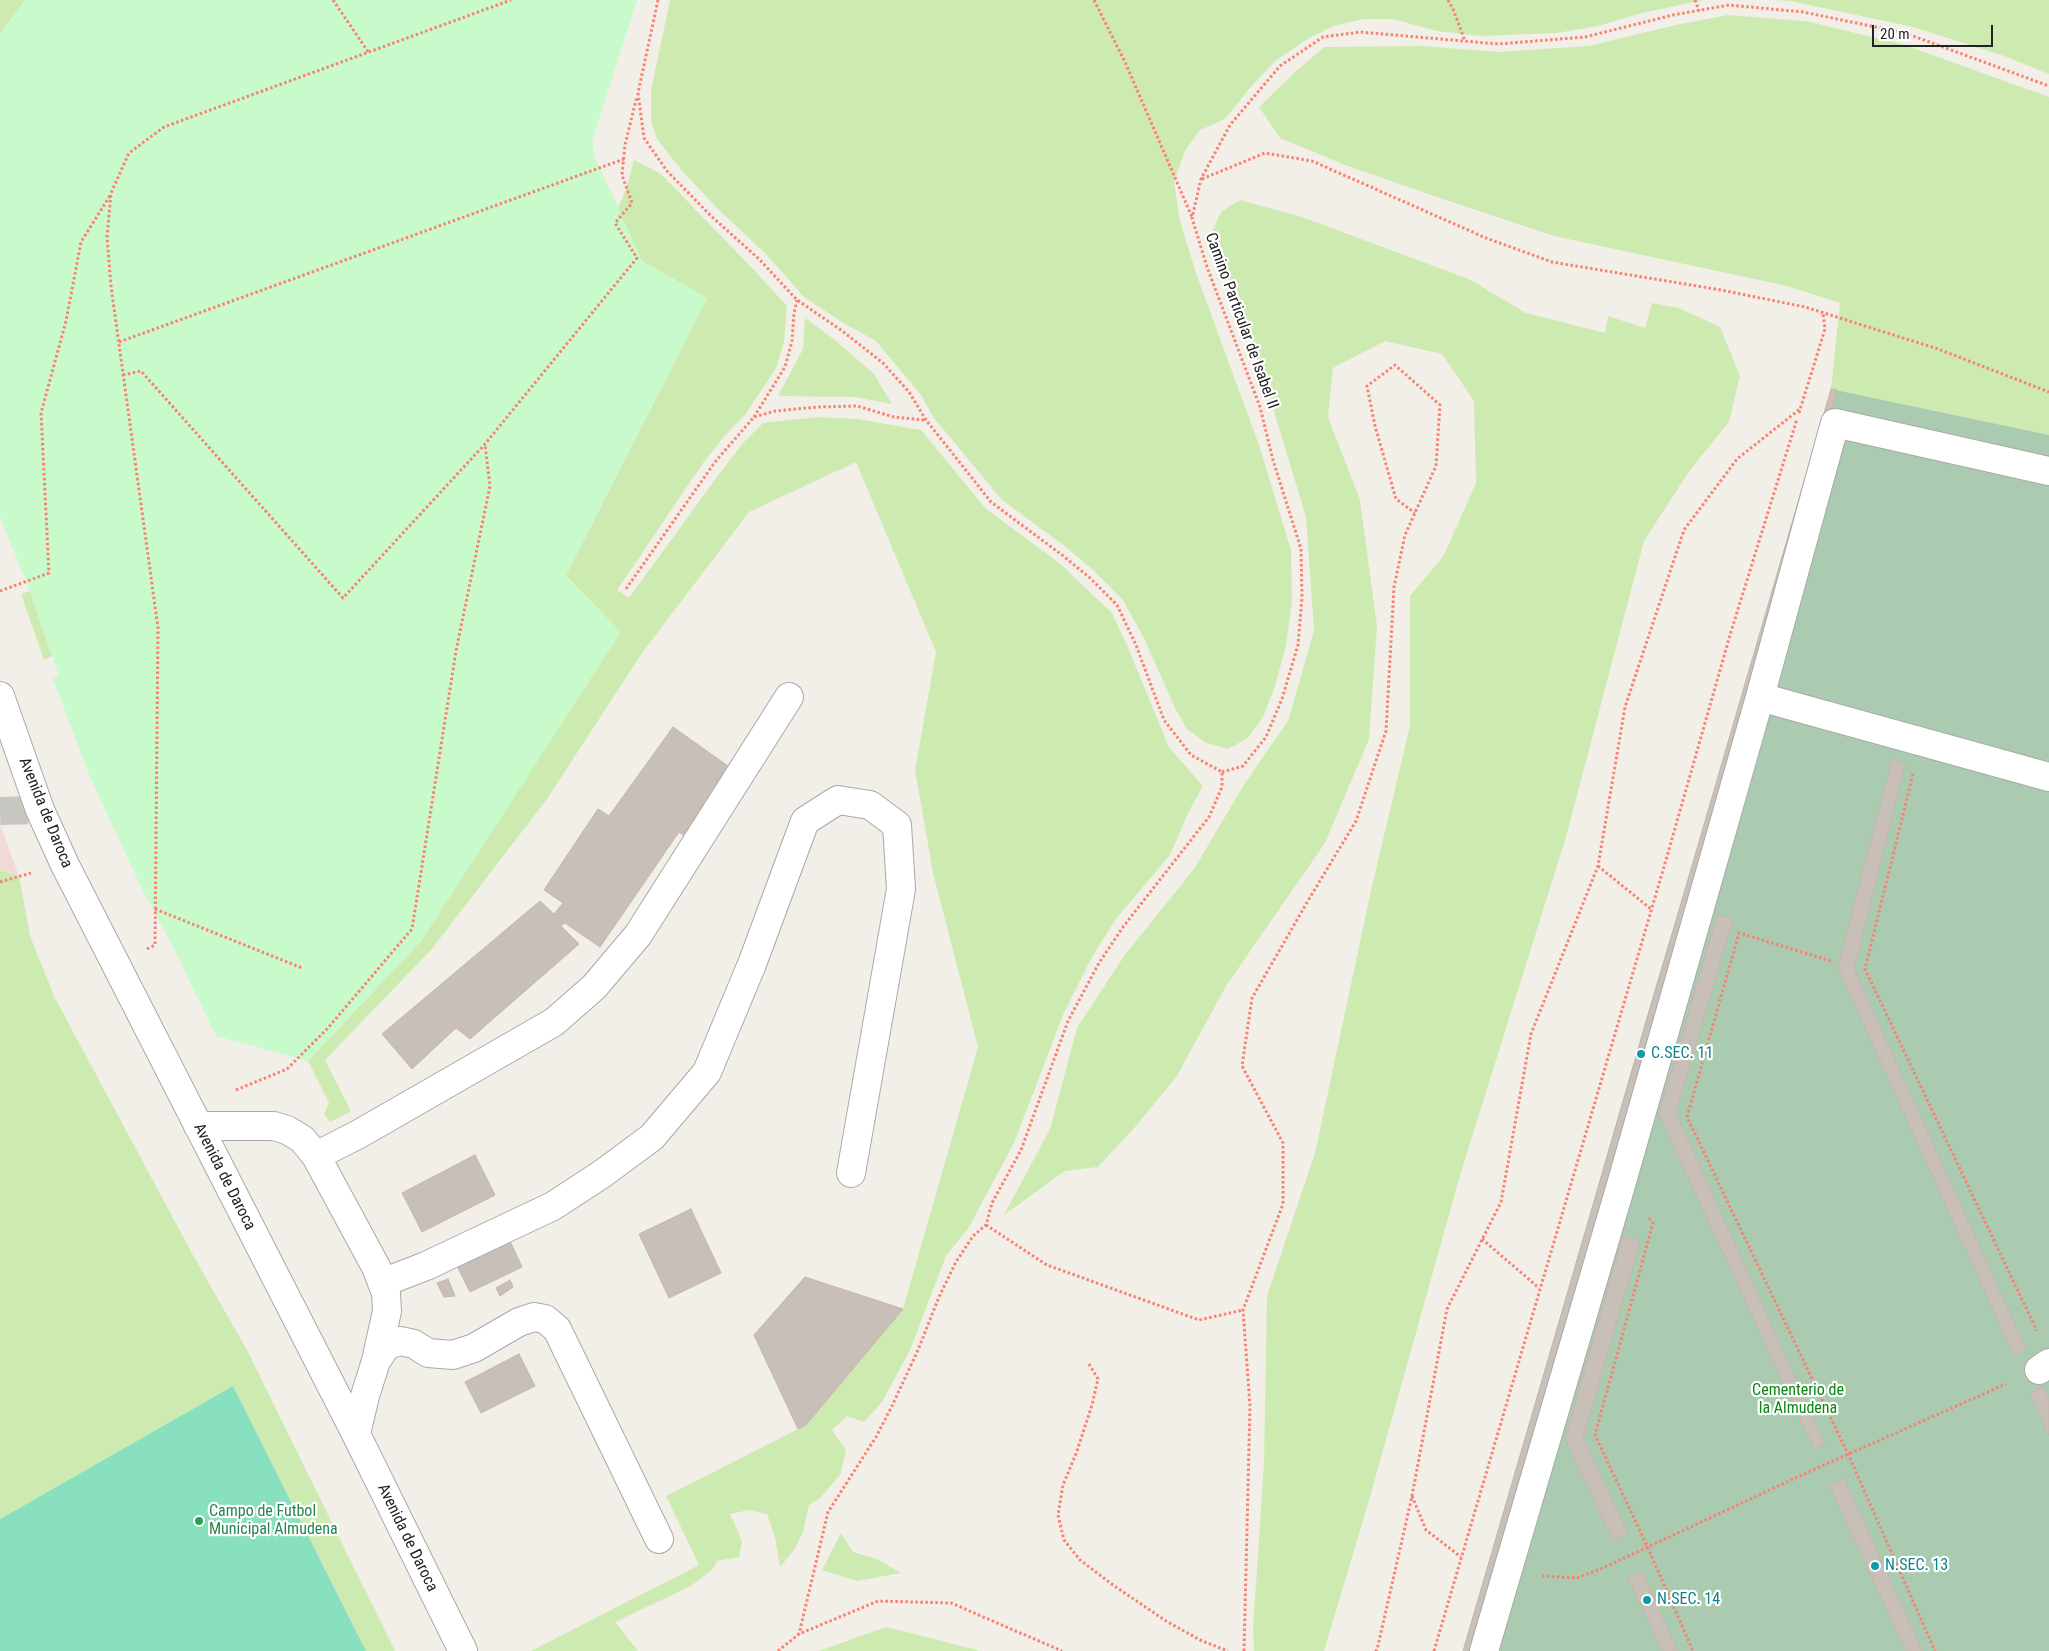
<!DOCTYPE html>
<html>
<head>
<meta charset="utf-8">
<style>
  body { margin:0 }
  #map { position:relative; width:2049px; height:1651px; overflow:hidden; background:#f2efe9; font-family:"Roboto Condensed",sans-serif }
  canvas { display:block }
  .scale { position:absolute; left:1872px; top:25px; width:121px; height:22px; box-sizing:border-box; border:2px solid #222; border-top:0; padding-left:6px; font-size:15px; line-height:18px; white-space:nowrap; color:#222; -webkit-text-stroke:4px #fff; paint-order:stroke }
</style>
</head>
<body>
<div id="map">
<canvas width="2049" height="1651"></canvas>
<div class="scale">20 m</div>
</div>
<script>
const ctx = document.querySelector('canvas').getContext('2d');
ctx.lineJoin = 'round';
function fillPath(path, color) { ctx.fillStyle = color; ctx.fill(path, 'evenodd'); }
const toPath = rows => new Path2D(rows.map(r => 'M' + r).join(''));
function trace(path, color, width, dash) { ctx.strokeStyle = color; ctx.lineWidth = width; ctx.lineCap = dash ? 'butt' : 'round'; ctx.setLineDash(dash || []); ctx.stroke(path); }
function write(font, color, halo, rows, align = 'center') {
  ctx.font = font + ' "Roboto Condensed",sans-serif'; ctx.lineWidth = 4.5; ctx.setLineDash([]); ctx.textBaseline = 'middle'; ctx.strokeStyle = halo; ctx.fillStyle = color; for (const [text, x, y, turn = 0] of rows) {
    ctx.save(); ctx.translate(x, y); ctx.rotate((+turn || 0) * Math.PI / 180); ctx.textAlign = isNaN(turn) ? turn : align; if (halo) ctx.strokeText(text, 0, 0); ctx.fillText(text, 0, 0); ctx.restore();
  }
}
const commercial = toPath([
  [0,824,19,876,0,870]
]);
const grass = toPath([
  [0,0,25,0,0,34],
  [670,0,1703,0,1642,13,1598,26,1557,33,1480,36,1437,31,1393,19,1364,19,1333,26,1309,38,1275,61,1249,89,1225,119,1200,130,1185,151,1174,182,1180,221,1196,273,1259,445,1291,550,1292,601,1286,646,1275,686,1263,717,1248,738,1228,749,1206,743,1187,729,1175,708,1144,638,1123,600,1093,570,1066,547,1002,500,934,418,921,395,876,341,845,324,804,297,767,255,718,209,683,172,657,139,651,122,651,90],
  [1775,0,2049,0,2049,74,2004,56,1913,27,1790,1],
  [1728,15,1805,21,1902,44,2049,97,2049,435,1831,389,1840,303,1787,286,1554,236,1428,194,1345,165,1280,138,1259,107,1296,71,1324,47,1422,46,1499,52,1589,46,1676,25],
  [634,160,661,174,753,269,787,306,784,342,776,368,745,415,726,434,703,463,617,590,629,598,722,470,744,442,763,423,818,417,857,419,921,430,986,509,1058,562,1112,613,1129,650,1169,747,1203,786,1189,811,1170,855,1115,920,1092,957,1063,1015,1014,1143,969,1227,946,1256,910,1350,882,1402,864,1422,847,1416,832,1430,846,1450,840,1475,819,1499,809,1505,803,1532,794,1550,780,1567,775,1537,767,1514,749,1510,730,1514,742,1541,739,1557,717,1561,712,1570,691,1586,615,1622,638,1651,531,1651,699,1565,666,1496,806,1425,903,1309,978,1047,933,873,915,770,936,652,856,462,749,512,642,653,547,799,431,950,325,1060,351,1111,330,1122,324,1114,329,1103,308,1061,422,940,566,575,707,298,642,261,617,209,611,191,618,208,626,190],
  [1240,200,1302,217,1469,279,1526,313,1605,333,1608,316,1645,328,1652,303,1679,308,1720,327,1740,376,1729,422,1690,470,1644,541,1566,837,1461,1172,1368,1504,1324,1651,1254,1651,1253,1629,1264,1463,1267,1296,1315,1153,1372,886,1410,726,1410,596,1444,555,1476,483,1474,401,1442,354,1385,341,1333,368,1328,417,1360,500,1377,626,1369,739,1325,843,1226,986,1177,1076,1136,1126,1098,1167,1065,1171,1004,1215,1050,1129,1077,1028,1124,956,1194,869,1245,783,1288,721,1314,631,1306,517,1263,375,1212,232,1221,212],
  [805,318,835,340,874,374,892,404,855,397,778,396,803,349],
  [30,591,52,656,44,660,21,594],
  [0,870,19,876,30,936,55,998,194,1257,247,1350,395,1651,366,1651,233,1386,0,1519],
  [841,1533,853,1552,877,1559,901,1573,857,1581,822,1570],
  [886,1627,977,1650,979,1651,819,1651]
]);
const cemetery = toPath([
  [1831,389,2049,435,2049,1651,1464,1651,1651,1002,1725,756]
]);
const park = toPath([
  [25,0,637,0,592,141,595,157,642,261,707,298,566,575,621,632,422,940,308,1061,216,1036,173,947,141,887,90,777,53,679,59,676,30,591,0,517,0,34]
]);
const pitch = toPath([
  [233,1386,366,1651,0,1651,0,1519]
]);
const building = toPath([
  [1831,389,1837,390,1472,1651,1463,1651,1831,389],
  [673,727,728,766,683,835,679,832,600,947,565,923,561,926,579,944,470,1039,456,1028,412,1069,382,1034,540,901,554,914,563,903,544,890,598,809,609,816,673,727],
  [1892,759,1905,764,1854,969,2026,1349,2014,1356,1838,968,1892,759],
  [1717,915,1733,918,1676,1113,1825,1444,1814,1449,1659,1115,1717,915],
  [475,1155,495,1195,422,1232,402,1193,475,1155],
  [691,1209,721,1273,669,1298,639,1234,691,1209],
  [1623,1236,1640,1241,1583,1438,1628,1533,1613,1540,1565,1439,1623,1236],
  [510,1241,522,1267,470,1292,457,1266,510,1241],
  [805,1277,903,1309,806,1425,798,1429,754,1335,805,1277],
  [448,1279,455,1296,444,1297,437,1283,448,1279],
  [510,1280,513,1287,500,1296,496,1288,510,1280],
  [519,1354,535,1386,481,1413,465,1382,519,1354],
  [2043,1386,2049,1398,2049,1436,2030,1394,2043,1386],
  [1844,1478,1920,1646,1923,1651,1906,1651,1829,1485,1844,1478],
  [1642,1571,1678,1651,1662,1651,1628,1577,1642,1571]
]);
const minorTunnel = toPath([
  [0,811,40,810]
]);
const path = toPath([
  [333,0,369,53],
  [658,0,638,93,644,138,667,171,711,216,759,259,797,300,841,330,883,363,909,392,926,420,991,502,1062,555,1089,577,1117,605,1136,645,1164,720,1191,755,1222,772,1222,787,1209,817,1123,927,1099,963,1068,1021,1021,1150,992,1203,986,1225,973,1236,956,1262,939,1297,918,1350,892,1406,876,1437,828,1512,799,1634],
  [1094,0,1125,62,1192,217],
  [1448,0,1453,9,1465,41],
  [1695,0,1699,11],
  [1202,179,1265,153,1312,161,1486,238,1552,262,1721,290,1805,307,1938,349,2049,392],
  [119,342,624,159],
  [123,375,141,371,343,598,485,444,637,258,615,223,632,203,622,175,625,145,637,96],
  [1799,413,1825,329,1823,313],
  [754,417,785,367,792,341,794,313,797,300],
  [626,589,715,462,754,417,775,411,818,407,857,406,894,417,925,420],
  [0,591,49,573,41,413,66,321,81,242,111,194],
  [1222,772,1243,766,1266,737,1282,699,1298,645,1302,597,1301,549,1273,460,1260,407,1207,267,1192,218,1201,179,1230,125,1280,66,1323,37,1360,32,1498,44,1585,37,1673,15,1729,5,1803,12,1905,33,2049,86],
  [1913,774,1865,969,2037,1331],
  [1598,866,1651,909],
  [0,882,31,873],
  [155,909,302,968],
  [147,949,155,945,158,628,111,286,107,237,111,193,129,153,164,127,511,0],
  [1831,961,1739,933,1687,1117,1848,1454,1935,1651],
  [236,1090,287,1069,327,1029,412,929,456,651,490,486,485,445],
  [1649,1218,1653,1223,1595,1435,1648,1548,1693,1651],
  [986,1225,1047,1265,1199,1320,1243,1310],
  [1482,1239,1539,1288],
  [1089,1364,1098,1379,1092,1405,1077,1451,1063,1485,1058,1515,1064,1540,1080,1560,1113,1585,1166,1621,1200,1640,1228,1651],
  [1412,1496,1426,1530,1461,1557],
  [1542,1576,1577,1578,1605,1567,1806,1473,2006,1384],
  [778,1651,799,1634,878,1601,951,1603,1062,1651],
  [1244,1651,1250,1406,1243,1310,1283,1204,1283,1143,1242,1066,1252,998,1309,899,1356,821,1386,731,1394,587,1405,535,1436,466,1440,405,1395,365,1367,386,1375,426,1396,499,1415,513],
  [1375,1651,1377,1650,1412,1496,1447,1309,1501,1202,1531,1034,1598,866,1625,707,1684,530,1737,459,1800,409],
  [1434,1651,1666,860,1730,635,1797,419]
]);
const minor = toPath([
  [0,696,40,810,65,865,356,1434,463,1651],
  [1760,697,2049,777],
  [198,1126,274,1126,287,1130,302,1139,316,1156,376,1267,386,1293,387,1311,376,1361,365,1396,356,1434],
  [316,1156,359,1134,554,1022,594,987,638,935,789,697],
  [382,1283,426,1266,553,1206,602,1174,652,1137,707,1072,752,964,805,821,838,800,870,805,897,825,901,889,851,1173],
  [376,1361,387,1345,400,1341,414,1344,428,1353,453,1355,474,1348,519,1322,534,1317,545,1319,557,1329,659,1539],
  [2039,1370,2049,1363],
  [1484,1651,1621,1185,1760,697,1835,423,2049,471]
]);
const markers = [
  [1641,1054,5,"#0f9aa8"],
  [199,1521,5,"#2e9e5b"],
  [1875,1566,5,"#0f9aa8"],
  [1647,1600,5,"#0f9aa8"]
];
const streetNames = [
  ["Camino Particular de Isabel II",1241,321,70],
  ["Avenida de Daroca",45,813,68],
  ["Avenida de Daroca",224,1177,63],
  ["Avenida de Daroca",407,1538,64]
];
const cultureNames = [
  ["C.SEC. 11",1651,1054],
  ["N.SEC. 13",1885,1566],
  ["N.SEC. 14",1657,1600]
];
const parkNames = [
  ["Cementerio de",1798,1391],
  ["la Almudena",1798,1409]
];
const leisureNames = [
  ["Campo de Futbol",209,1512],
  ["Municipal Almudena",209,1530]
];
fillPath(commercial, '#f2dad9');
fillPath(grass, '#cdebb0');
fillPath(cemetery, '#aacbaf');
fillPath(park, '#c8facc');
fillPath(pitch, '#88e0be');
fillPath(building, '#c7bfb8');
trace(building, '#c4b6ab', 1);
trace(minorTunnel, '#c8c6c1', 28, [28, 14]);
trace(minor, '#a9a9a9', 30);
trace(path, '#fa8072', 3, [2.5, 2.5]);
trace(minor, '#fff', 28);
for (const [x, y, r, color] of markers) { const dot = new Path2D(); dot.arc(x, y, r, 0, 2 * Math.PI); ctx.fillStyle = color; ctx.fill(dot); trace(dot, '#fff', 2); }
write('16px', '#222', '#fff', streetNames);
write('16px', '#0d838f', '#fff', cultureNames, 'left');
write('16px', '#0c8416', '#fff', parkNames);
write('16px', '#27864d', '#fff', leisureNames, 'left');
</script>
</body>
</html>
